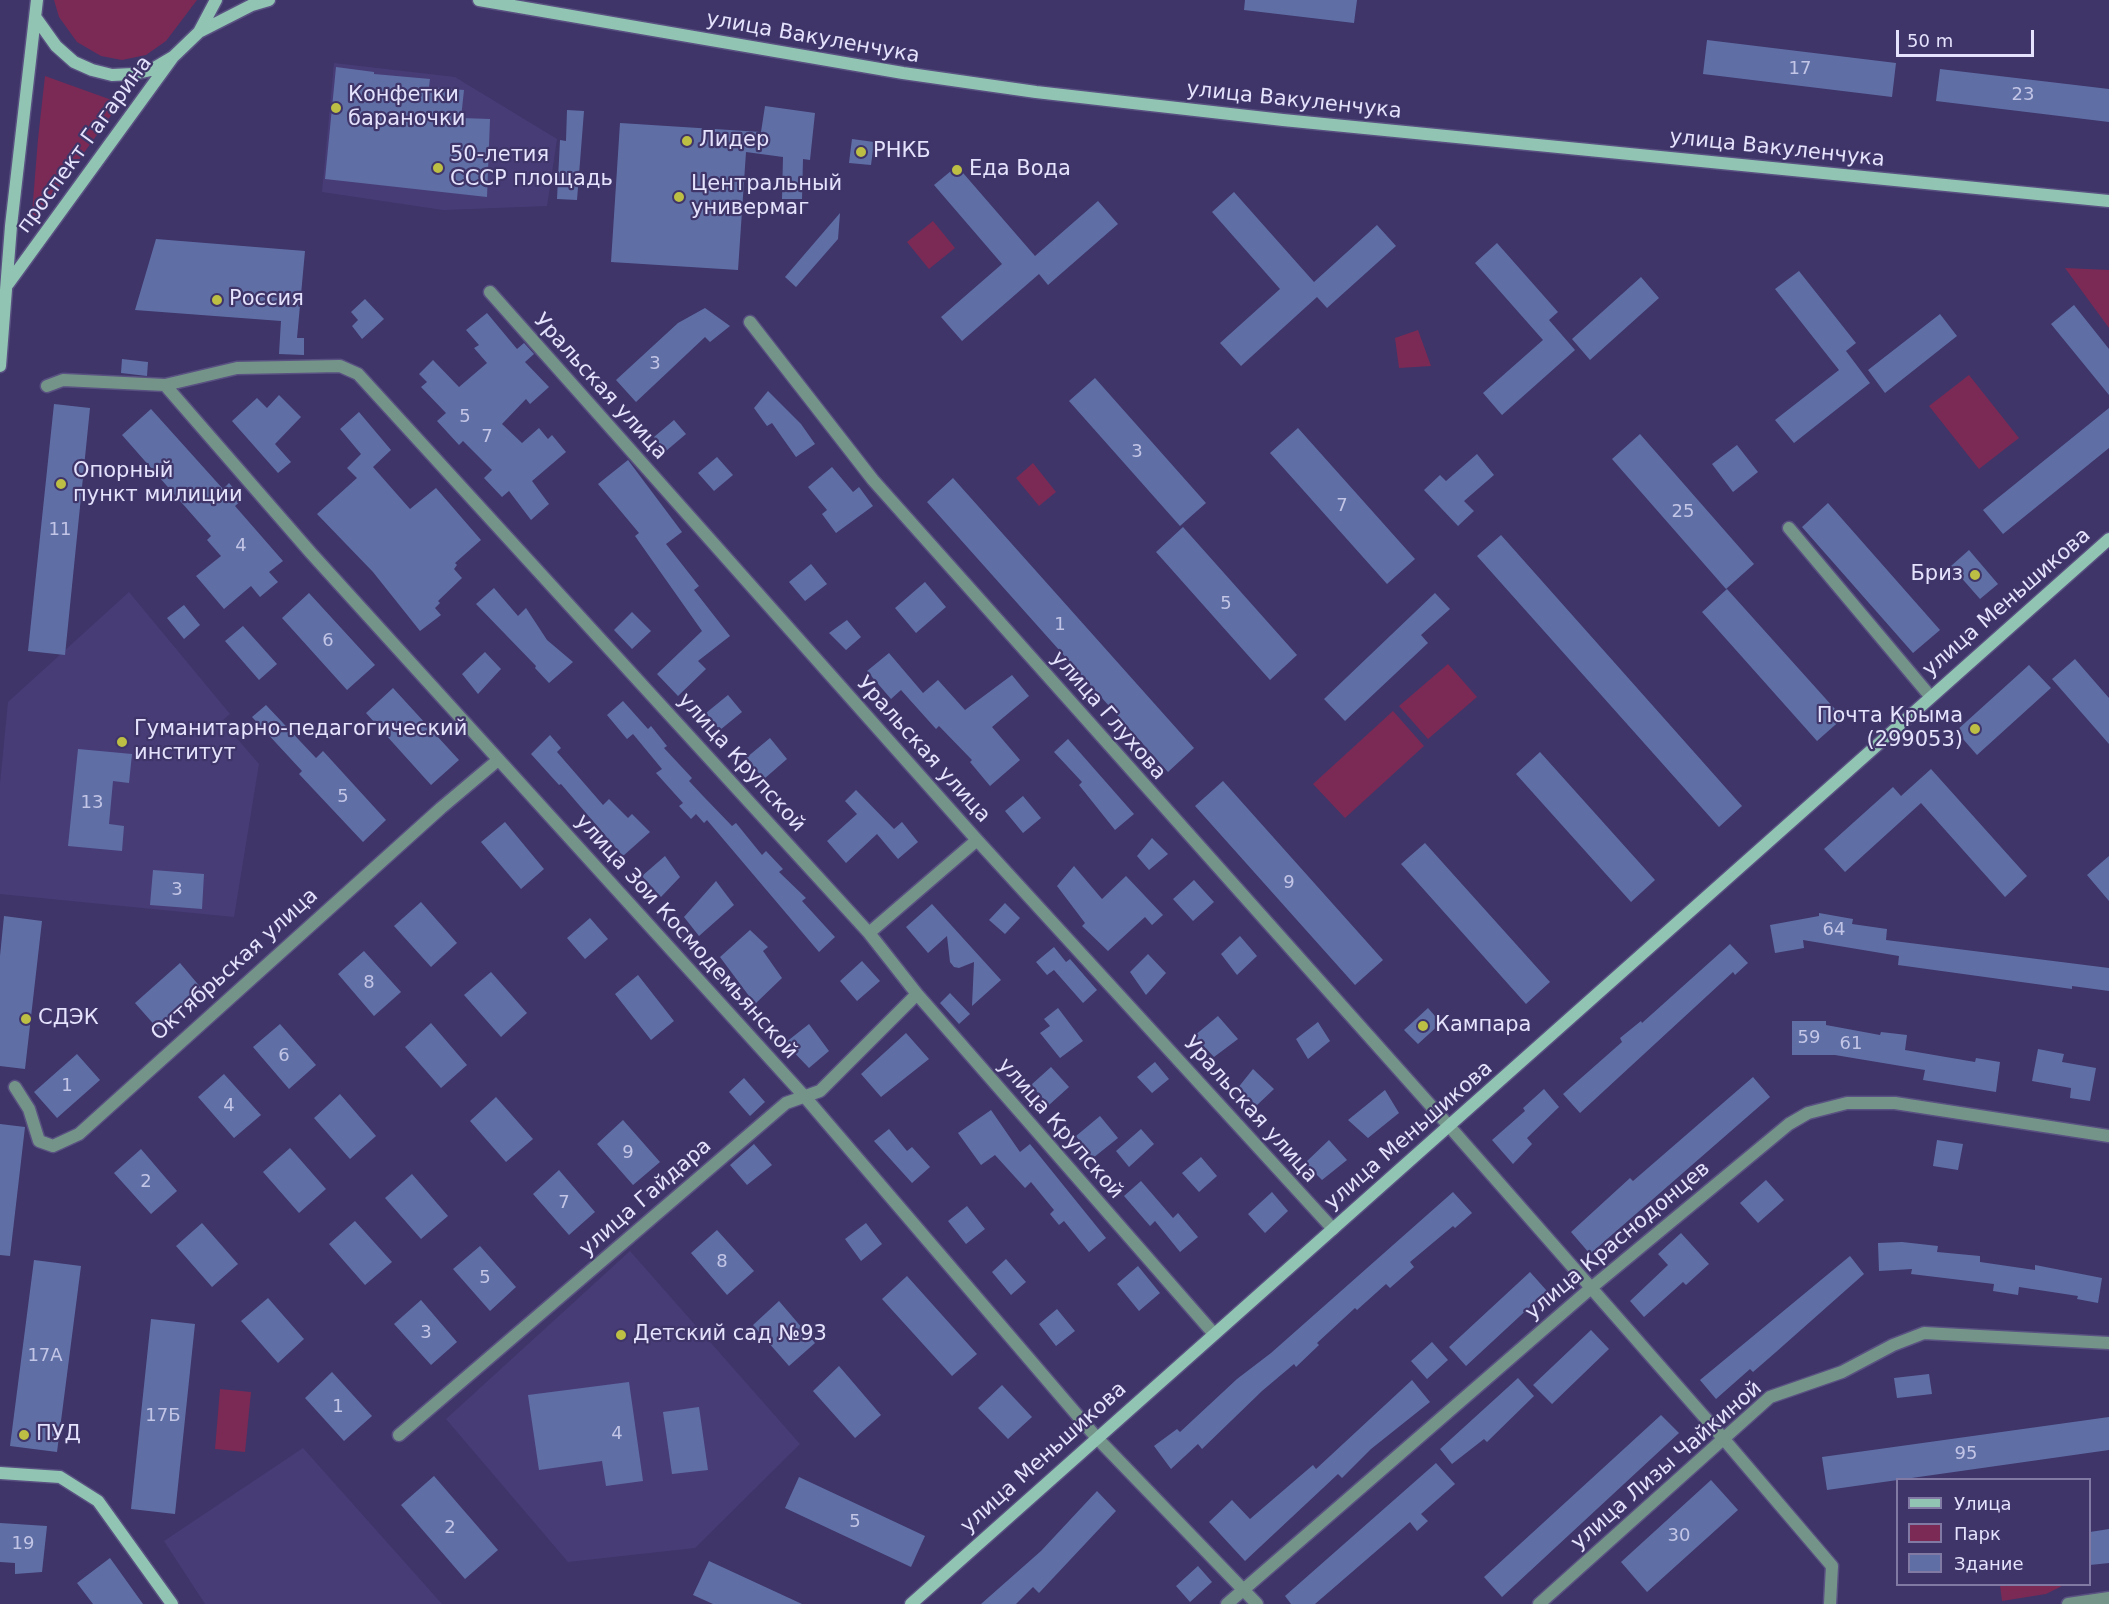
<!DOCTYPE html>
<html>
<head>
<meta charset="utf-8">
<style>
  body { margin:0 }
  #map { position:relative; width:2109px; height:1604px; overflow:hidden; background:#3f3569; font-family:"DejaVu Sans",sans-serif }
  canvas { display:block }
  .legend { position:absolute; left:1896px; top:1478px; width:195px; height:108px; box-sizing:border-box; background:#3f3569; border:2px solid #817aa4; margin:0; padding:8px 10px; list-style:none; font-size:18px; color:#e4e2fc }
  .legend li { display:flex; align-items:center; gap:12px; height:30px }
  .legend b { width:30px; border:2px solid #817aa4 }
  .scale { position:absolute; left:1896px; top:30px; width:138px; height:27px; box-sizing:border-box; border:3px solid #e4e2fc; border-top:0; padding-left:8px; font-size:18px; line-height:21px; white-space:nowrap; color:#e4e2fc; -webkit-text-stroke:4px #3f3569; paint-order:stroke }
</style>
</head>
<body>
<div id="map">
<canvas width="2109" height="1604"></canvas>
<ul class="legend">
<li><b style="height:8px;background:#91c4b2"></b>Улица</li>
<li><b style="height:16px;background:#7b2a55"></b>Парк</li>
<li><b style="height:16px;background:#5f6fa6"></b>Здание</li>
</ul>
<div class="scale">50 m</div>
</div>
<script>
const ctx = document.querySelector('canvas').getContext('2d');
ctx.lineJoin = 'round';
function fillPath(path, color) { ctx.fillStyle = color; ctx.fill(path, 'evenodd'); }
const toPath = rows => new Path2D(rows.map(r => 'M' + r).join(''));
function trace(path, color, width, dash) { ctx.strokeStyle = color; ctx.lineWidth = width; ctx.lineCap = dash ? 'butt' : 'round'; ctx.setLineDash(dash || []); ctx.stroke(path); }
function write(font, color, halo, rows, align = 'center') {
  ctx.font = font + ' "DejaVu Sans",sans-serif'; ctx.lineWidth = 4.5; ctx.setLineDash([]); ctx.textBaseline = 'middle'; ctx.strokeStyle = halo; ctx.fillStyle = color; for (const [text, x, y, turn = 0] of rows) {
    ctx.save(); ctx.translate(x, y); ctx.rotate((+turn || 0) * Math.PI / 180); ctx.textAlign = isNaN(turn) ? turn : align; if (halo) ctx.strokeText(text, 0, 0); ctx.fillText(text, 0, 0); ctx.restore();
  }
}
const built = toPath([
  [334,63,455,77,557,139,547,206,443,210,322,192],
  [129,592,230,714,222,721,259,764,234,917,0,894,0,784,8,702],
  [630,1251,800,1444,695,1548,568,1562,446,1419],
  [303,1448,442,1604,205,1604,164,1541]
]);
const green = toPath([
  [54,0,197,0,166,41,146,55,122,60,101,56,77,42,59,17],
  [45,76,120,103,31,226,38,139],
  [933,221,955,248,929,269,907,242],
  [2065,268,2109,270,2109,328],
  [1418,330,1431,366,1399,368,1395,338],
  [1969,375,2019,438,1979,469,1929,406],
  [1033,463,1056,492,1039,506,1016,478],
  [1448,664,1477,697,1428,739,1399,706],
  [1393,711,1424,746,1345,818,1313,784],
  [220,1389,251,1392,245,1452,215,1449],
  [2064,1585,2046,1594,2002,1601,2000,1585]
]);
const building = toPath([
  [1245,0,1357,0,1354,23,1244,10],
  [1707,40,1896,63,1892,97,1703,74],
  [336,67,374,72,374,74,430,79,429,87,464,90,461,118,490,119,487,197,325,179],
  [1940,69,2109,89,2109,122,1936,101],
  [765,106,815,113,810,160,803,159,802,199,782,199,783,157,746,152,738,270,611,262,620,123,761,132],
  [567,110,584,111,577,200,557,199,560,140,566,141],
  [852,139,874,142,871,165,849,163],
  [957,166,1035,256,1098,201,1118,224,1048,285,1039,274,962,341,941,317,1002,264,934,185],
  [1234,192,1314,282,1377,225,1396,246,1327,308,1317,297,1241,366,1220,343,1280,289,1212,212],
  [840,213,838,239,796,287,785,277],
  [156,239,305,251,297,338,304,338,304,355,279,354,281,321,135,310],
  [1497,243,1558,312,1549,320,1575,350,1502,415,1483,393,1543,340,1475,263],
  [1799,271,1856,343,1846,351,1870,383,1794,443,1775,420,1839,370,1775,289],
  [1641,277,1659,298,1590,360,1572,339],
  [365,299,384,319,362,339,352,326,358,320,351,312],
  [2074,305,2109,349,2109,395,2051,324],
  [705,308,730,326,710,342,705,337,636,402,616,380,678,323],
  [487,313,517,349,524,343,534,354,525,362,549,387,530,404,526,399,502,424,522,443,539,428,548,439,552,435,566,452,532,481,549,504,531,520,509,491,502,497,484,478,492,470,463,441,459,445,437,421,446,413,421,387,427,382,419,374,433,360,459,387,487,363,474,348,479,345,466,330],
  [1940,314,1957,336,1885,393,1868,370],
  [122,359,148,362,147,376,121,373],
  [1095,378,1206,503,1180,526,1069,401],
  [768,391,801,424,815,444,796,457,772,423,767,426,754,408],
  [279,395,301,417,275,444,291,462,278,473,232,421,257,398,267,408],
  [54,404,90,408,65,655,28,651],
  [2109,408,2109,448,2003,534,1983,510],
  [151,409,223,489,229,483,243,499,235,506,283,561,269,572,278,582,260,597,251,586,224,609,196,576,221,556,207,540,211,536,122,435],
  [359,412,391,450,373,467,410,509,436,488,481,540,455,563,457,565,454,569,462,578,438,601,440,603,435,608,441,615,420,631,373,572,317,514,357,478,347,468,361,454,340,429],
  [674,420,686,434,666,451,654,437],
  [1298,428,1415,559,1387,584,1270,453],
  [1640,434,1754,564,1726,589,1612,459],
  [1737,445,1758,472,1733,492,1712,464],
  [1477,454,1494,475,1464,501,1474,511,1458,526,1424,490,1440,475,1446,481],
  [717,457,733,475,714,491,698,473],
  [628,460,682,532,666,544,699,586,694,590,730,636,698,661,706,669,678,696,657,674,702,631,635,536,639,533,598,484],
  [832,467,853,492,859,487,873,506,836,533,822,514,827,510,808,487],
  [953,478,1194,748,1168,772,927,502],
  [1828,503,1940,630,1913,653,1802,527],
  [1183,527,1297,655,1270,680,1156,552],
  [1501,535,1742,806,1719,827,1477,556],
  [1969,550,1998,584,1980,599,1951,566],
  [811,564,827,584,805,601,789,582],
  [925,582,946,607,916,633,895,608],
  [494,588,518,616,526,608,547,640,573,662,549,683,535,668,536,666,476,604],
  [1727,589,1843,718,1817,741,1702,612],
  [309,593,375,665,347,690,282,618],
  [1435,593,1450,609,1421,635,1428,643,1345,721,1324,699],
  [184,605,200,625,184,639,167,618],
  [632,612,651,631,632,649,614,630],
  [847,620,861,637,846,650,829,633],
  [243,626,277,664,259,680,225,641],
  [485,652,501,669,478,694,462,674],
  [889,653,923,693,938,680,965,710,1012,675,1029,696,992,727,1020,760,990,786,970,762,972,760,939,726,936,729,901,690,891,699,867,671],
  [2075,659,2109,698,2109,744,2052,679],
  [2029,665,2051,688,1977,755,1956,731],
  [393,688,459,760,431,785,366,713],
  [728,695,742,712,720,730,706,713],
  [623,701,648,729,651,726,667,746,664,748,692,778,689,781,704,797,732,826,736,823,762,855,766,851,783,869,779,872,806,898,802,901,835,937,819,952,707,820,704,823,696,814,691,819,679,806,683,803,656,773,662,769,633,734,627,739,607,715],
  [266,705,316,758,323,751,386,820,363,842,299,774,302,771,252,717],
  [550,735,561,748,557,752,603,805,609,799,628,818,632,814,650,832,623,856,561,784,559,785,531,754],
  [770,738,787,759,764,779,746,758],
  [1068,739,1134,814,1115,830,1079,785,1082,782,1054,752],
  [78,749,132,754,129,783,113,781,109,824,124,826,122,851,68,846],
  [1540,752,1655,880,1631,902,1516,774],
  [1931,769,2027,876,2005,897,1921,803,1845,872,1824,849,1893,787,1901,796],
  [1223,781,1383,960,1355,985,1195,806],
  [856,790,894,829,902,822,918,842,898,859,877,834,846,863,827,841,857,814,845,801],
  [1023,796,1041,818,1023,833,1005,811],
  [505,822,544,869,521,889,481,842],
  [1152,838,1168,854,1149,870,1137,856],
  [1425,843,1550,982,1526,1004,1401,864],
  [665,856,680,877,661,897,642,876],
  [2109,856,2109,901,2087,875],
  [1074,866,1102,899,1126,876,1163,915,1152,925,1145,917,1108,951,1082,926,1085,923,1057,886],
  [153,870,204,874,202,909,150,905],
  [1194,880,1214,902,1193,921,1173,899],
  [716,881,734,905,699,936,684,917],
  [421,902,457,943,431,967,394,926],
  [1005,903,1020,918,1005,934,989,920],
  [932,904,1001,980,972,1006,974,962,959,968,954,967,950,962,947,936,928,953,906,927],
  [1819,913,1853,919,1852,924,1887,929,1886,940,2109,968,2109,991,2072,986,2072,989,1898,965,1899,956,1803,940,1804,948,1775,953,1770,925,1819,916],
  [4,916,42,921,25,1069,0,1066,0,956],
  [590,918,608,939,585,959,567,938],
  [750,930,768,947,763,951,782,978,755,1004,720,957],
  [1240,936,1257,956,1237,975,1221,954],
  [1730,944,1748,963,1735,975,1733,972,1580,1113,1563,1094,1622,1042,1620,1038,1641,1021,1642,1023],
  [1054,947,1066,962,1070,959,1097,990,1083,1003,1054,970,1047,975,1036,962],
  [364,951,401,992,374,1016,338,974],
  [1148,954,1166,973,1146,995,1130,972],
  [862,961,880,981,857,1001,840,981],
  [180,963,202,989,158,1029,135,1003],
  [491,972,527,1013,501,1037,464,995],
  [638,975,674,1021,651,1040,615,994],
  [950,993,970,1014,959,1024,940,1003],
  [1058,1008,1083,1041,1060,1058,1040,1033,1050,1026,1044,1019],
  [1428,1008,1441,1023,1418,1044,1404,1030],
  [1218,1016,1238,1039,1214,1057,1194,1036],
  [1792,1021,1826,1021,1826,1025,1880,1035,1881,1032,1907,1035,1905,1050,1975,1062,1976,1058,2000,1062,1996,1092,1923,1080,1925,1070,1835,1055,1792,1055],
  [1318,1022,1330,1041,1308,1059,1296,1039],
  [431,1023,467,1065,441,1088,405,1047],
  [280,1024,316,1065,289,1089,253,1047],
  [809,1024,829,1051,809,1068,785,1043],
  [906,1033,929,1059,881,1097,861,1074],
  [2038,1049,2064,1054,2062,1062,2096,1068,2090,1101,2070,1098,2071,1088,2032,1081],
  [77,1054,100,1080,57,1118,34,1092],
  [1155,1062,1169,1079,1152,1093,1137,1077],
  [1051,1067,1069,1087,1049,1105,1031,1085],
  [1253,1069,1274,1089,1255,1107,1237,1089],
  [224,1074,261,1115,234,1138,198,1097],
  [1753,1077,1770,1097,1590,1254,1571,1232,1630,1178,1633,1181],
  [744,1078,765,1102,750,1116,729,1092],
  [1544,1089,1559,1107,1527,1138,1532,1144,1513,1164,1492,1140,1525,1111,1523,1108],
  [1385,1090,1399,1113,1368,1138,1348,1120],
  [340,1094,376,1136,350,1159,314,1118],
  [496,1097,533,1139,506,1162,470,1121],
  [991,1110,1020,1152,1030,1144,1106,1238,1089,1252,1064,1221,1059,1225,1050,1214,1054,1210,1031,1182,1025,1188,995,1155,981,1165,958,1133],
  [1100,1116,1118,1138,1093,1158,1076,1136],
  [623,1120,660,1162,633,1185,597,1144],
  [0,1124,25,1127,10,1256,0,1255],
  [889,1129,907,1151,912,1147,930,1167,912,1183,874,1141],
  [1141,1129,1154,1144,1129,1167,1116,1151],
  [1329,1140,1347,1160,1322,1180,1305,1163],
  [1937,1140,1963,1144,1958,1170,1933,1166],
  [754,1144,772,1165,747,1185,730,1165],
  [290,1148,326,1189,299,1213,263,1172],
  [141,1149,177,1191,151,1214,114,1173],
  [1201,1157,1217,1176,1199,1192,1182,1173],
  [559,1170,595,1212,569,1235,533,1194],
  [412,1174,448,1216,421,1239,385,1198],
  [1766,1180,1784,1200,1758,1223,1740,1203],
  [1141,1181,1173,1218,1178,1213,1198,1237,1180,1252,1155,1221,1150,1226,1124,1196],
  [1272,1192,1288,1211,1265,1233,1248,1214],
  [1453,1192,1472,1213,1455,1228,1453,1226,1410,1262,1414,1267,1390,1288,1386,1284,1357,1310,1355,1308,1317,1343,1319,1345,1296,1367,1294,1364,1262,1391,1202,1449,1198,1444,1171,1469,1154,1446,1177,1429,1180,1432,1237,1379,1271,1353],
  [967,1206,985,1229,966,1244,948,1221],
  [355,1221,392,1262,365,1285,329,1244],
  [202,1223,238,1264,212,1287,176,1246],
  [866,1223,882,1244,861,1261,845,1239],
  [717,1230,754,1271,727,1295,691,1253],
  [1681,1233,1709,1264,1686,1285,1683,1282,1644,1317,1630,1301,1668,1265,1658,1254],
  [1902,1242,1938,1246,1937,1252,1980,1256,1980,1262,2035,1270,2035,1265,2102,1278,2098,1303,2077,1299,2078,1296,2019,1287,2018,1295,1993,1291,1994,1284,1911,1274,1912,1269,1879,1271,1878,1243],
  [480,1246,516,1287,490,1311,453,1269],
  [1850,1256,1864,1274,1776,1352,1753,1372,1750,1369,1716,1399,1700,1380],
  [1006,1259,1026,1282,1011,1295,992,1272],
  [34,1260,81,1266,57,1452,10,1446],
  [1138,1266,1160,1293,1139,1311,1117,1284],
  [1530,1272,1547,1291,1466,1366,1449,1347],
  [907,1276,977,1354,952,1376,882,1299],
  [268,1298,304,1339,278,1363,241,1321],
  [421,1300,457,1342,431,1365,394,1324],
  [779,1301,815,1343,789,1366,753,1325],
  [1057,1309,1075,1331,1056,1346,1039,1324],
  [151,1319,195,1324,175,1514,131,1509],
  [1591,1330,1609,1349,1552,1404,1533,1385],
  [1432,1342,1448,1360,1427,1379,1411,1361],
  [839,1366,881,1415,855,1438,813,1391],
  [332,1372,372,1416,344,1441,305,1398],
  [1929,1374,1932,1394,1897,1398,1894,1378],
  [1518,1378,1534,1396,1487,1442,1484,1439,1452,1464,1440,1449],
  [1412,1380,1430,1402,1371,1449,1342,1478,1338,1474,1245,1561,1209,1522,1232,1500,1250,1519,1313,1465,1316,1469],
  [629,1382,643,1481,606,1486,602,1461,539,1470,528,1395],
  [1002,1385,1032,1417,1008,1439,978,1408],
  [699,1407,708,1470,672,1474,663,1412],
  [1661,1415,1679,1433,1502,1597,1484,1577],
  [2109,1417,2109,1450,1827,1490,1822,1457],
  [1436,1463,1455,1484,1421,1514,1428,1521,1417,1531,1410,1522,1315,1604,1291,1604,1285,1596],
  [434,1476,498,1550,465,1579,401,1505],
  [799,1477,925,1536,911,1567,785,1508],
  [1711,1480,1738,1510,1647,1592,1621,1562],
  [1097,1491,1116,1511,1039,1593,1033,1587,1016,1604,981,1604,1041,1551],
  [0,1523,47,1526,42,1572,15,1574,15,1563,0,1562],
  [2109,1529,2109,1563,2090,1565,2090,1532],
  [110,1558,143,1604,93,1604,77,1583],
  [709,1561,802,1604,713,1604,693,1595],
  [1198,1566,1212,1582,1190,1602,1176,1586]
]);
const street = toPath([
  [490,292,977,840,1333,1229],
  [750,322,873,480,1449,1126,1722,1437,1832,1566,1830,1604],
  [165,385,237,368,340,366,358,374,869,933,917,994,1214,1334],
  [47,386,63,380,165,385,311,553,805,1097,1096,1437,1257,1604],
  [1789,528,1930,696],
  [869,933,977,840],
  [15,1087,29,1109,39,1141,53,1146,79,1134,441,808,498,760],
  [399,1435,786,1103,820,1091,917,994],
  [1227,1604,1591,1288,1789,1124,1808,1113,1847,1103,1895,1103,2109,1136],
  [1539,1604,1770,1397,1842,1372,1893,1345,1924,1333,2109,1343],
  [2068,1604,2109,1598]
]);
const secondary = toPath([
  [479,0,903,73,1036,92,1283,120,2109,201],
  [36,18,56,46,74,62,92,70,112,75,133,74,151,70,173,57,199,32,216,0],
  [199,32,252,5,269,0],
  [8,284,173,57],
  [0,366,11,226,37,0],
  [0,1473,60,1477,98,1501,172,1604],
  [911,1604,2109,539]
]);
const markers = [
  [336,108,6,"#bcbf43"],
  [687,141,6,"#bcbf43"],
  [861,152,6,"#bcbf43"],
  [438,168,6,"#bcbf43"],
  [957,170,6,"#bcbf43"],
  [679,197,6,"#bcbf43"],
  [217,300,6,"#bcbf43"],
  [61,484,6,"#bcbf43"],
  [1975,575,6,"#bcbf43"],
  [1975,729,6,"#bcbf43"],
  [122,742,6,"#bcbf43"],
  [26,1019,6,"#bcbf43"],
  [1423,1026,6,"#bcbf43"],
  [621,1335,6,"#bcbf43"],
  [24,1435,6,"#bcbf43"]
];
const numberNames = [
  ["17",1800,69],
  ["23",2023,95],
  ["3",655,364],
  ["5",465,417],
  ["7",487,437],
  ["3",1137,452],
  ["7",1342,506],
  ["25",1683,512],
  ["11",60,530],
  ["4",241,546],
  ["5",1226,604],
  ["1",1060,625],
  ["6",328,641],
  ["5",343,797],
  ["13",92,803],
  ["9",1289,883],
  ["3",177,890],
  ["64",1834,930],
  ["8",369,983],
  ["59",1809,1038],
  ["61",1851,1044],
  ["6",284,1056],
  ["1",67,1086],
  ["4",229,1106],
  ["9",628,1153],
  ["2",146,1182],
  ["7",564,1203],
  ["8",722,1262],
  ["5",485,1278],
  ["3",426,1333],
  ["17А",45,1356],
  ["1",338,1407],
  ["17Б",163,1416],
  ["4",617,1434],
  ["95",1966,1454],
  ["5",855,1522],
  ["2",450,1528],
  ["30",1679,1536],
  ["19",23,1544]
];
const streetNames = [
  ["улица Вакуленчука",813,38,10],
  ["улица Вакуленчука",1294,101,6],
  ["проспект Гагарина",85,145,-54],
  ["улица Вакуленчука",1777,149,6],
  ["Уральская улица",600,387,48],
  ["улица Меньшикова",2007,603,-41],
  ["улица Глухова",1108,716,49],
  ["Уральская улица",923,750,48],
  ["улица Крупской",741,763,48],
  ["улица Зои Космодемьянской",686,937,48],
  ["Октябрьская улица",235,965,-42],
  ["Уральская улица",1250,1110,48],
  ["улица Крупской",1060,1129,49],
  ["улица Меньшикова",1409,1136,-41],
  ["улица Гайдара",646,1198,-41],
  ["улица Краснодонцев",1618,1241,-40],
  ["улица Меньшикова",1044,1458,-42],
  ["улица Лизы Чайкиной",1667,1466,-41]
];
const poiNames = [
  ["Конфетки",348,96],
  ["бараночки",348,120],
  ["Лидер",699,141],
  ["РНКБ",873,152],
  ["50-летия",450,156],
  ["СССР площадь",450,180],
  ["Еда Вода",969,170],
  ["Центральный",691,185],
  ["универмаг",691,209],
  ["Россия",229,300],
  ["Опорный",73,472],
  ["пункт милиции",73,496],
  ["Бриз",1963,575,"right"],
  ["Почта Крыма",1963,717,"right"],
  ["(299053)",1963,741,"right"],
  ["Гуманитарно-педагогический",134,730],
  ["институт",134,754],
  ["СДЭК",38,1019],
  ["Кампара",1435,1026],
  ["Детский сад №93",633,1335],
  ["ПУД",36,1435]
];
fillPath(built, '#483c77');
fillPath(green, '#7b2a55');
fillPath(building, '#5f6fa6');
trace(street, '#595181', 15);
trace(secondary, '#595181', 15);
trace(street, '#759489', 12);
trace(secondary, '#91c4b2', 12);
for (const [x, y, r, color] of markers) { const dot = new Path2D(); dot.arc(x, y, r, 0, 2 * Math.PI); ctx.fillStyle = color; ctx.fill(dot); trace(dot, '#3f3569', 2); }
write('18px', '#c3c5e6', null, numberNames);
write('21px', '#e4e2fc', '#3f3569', streetNames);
write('21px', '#e4e2fc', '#3f3569', poiNames, 'left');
</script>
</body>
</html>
